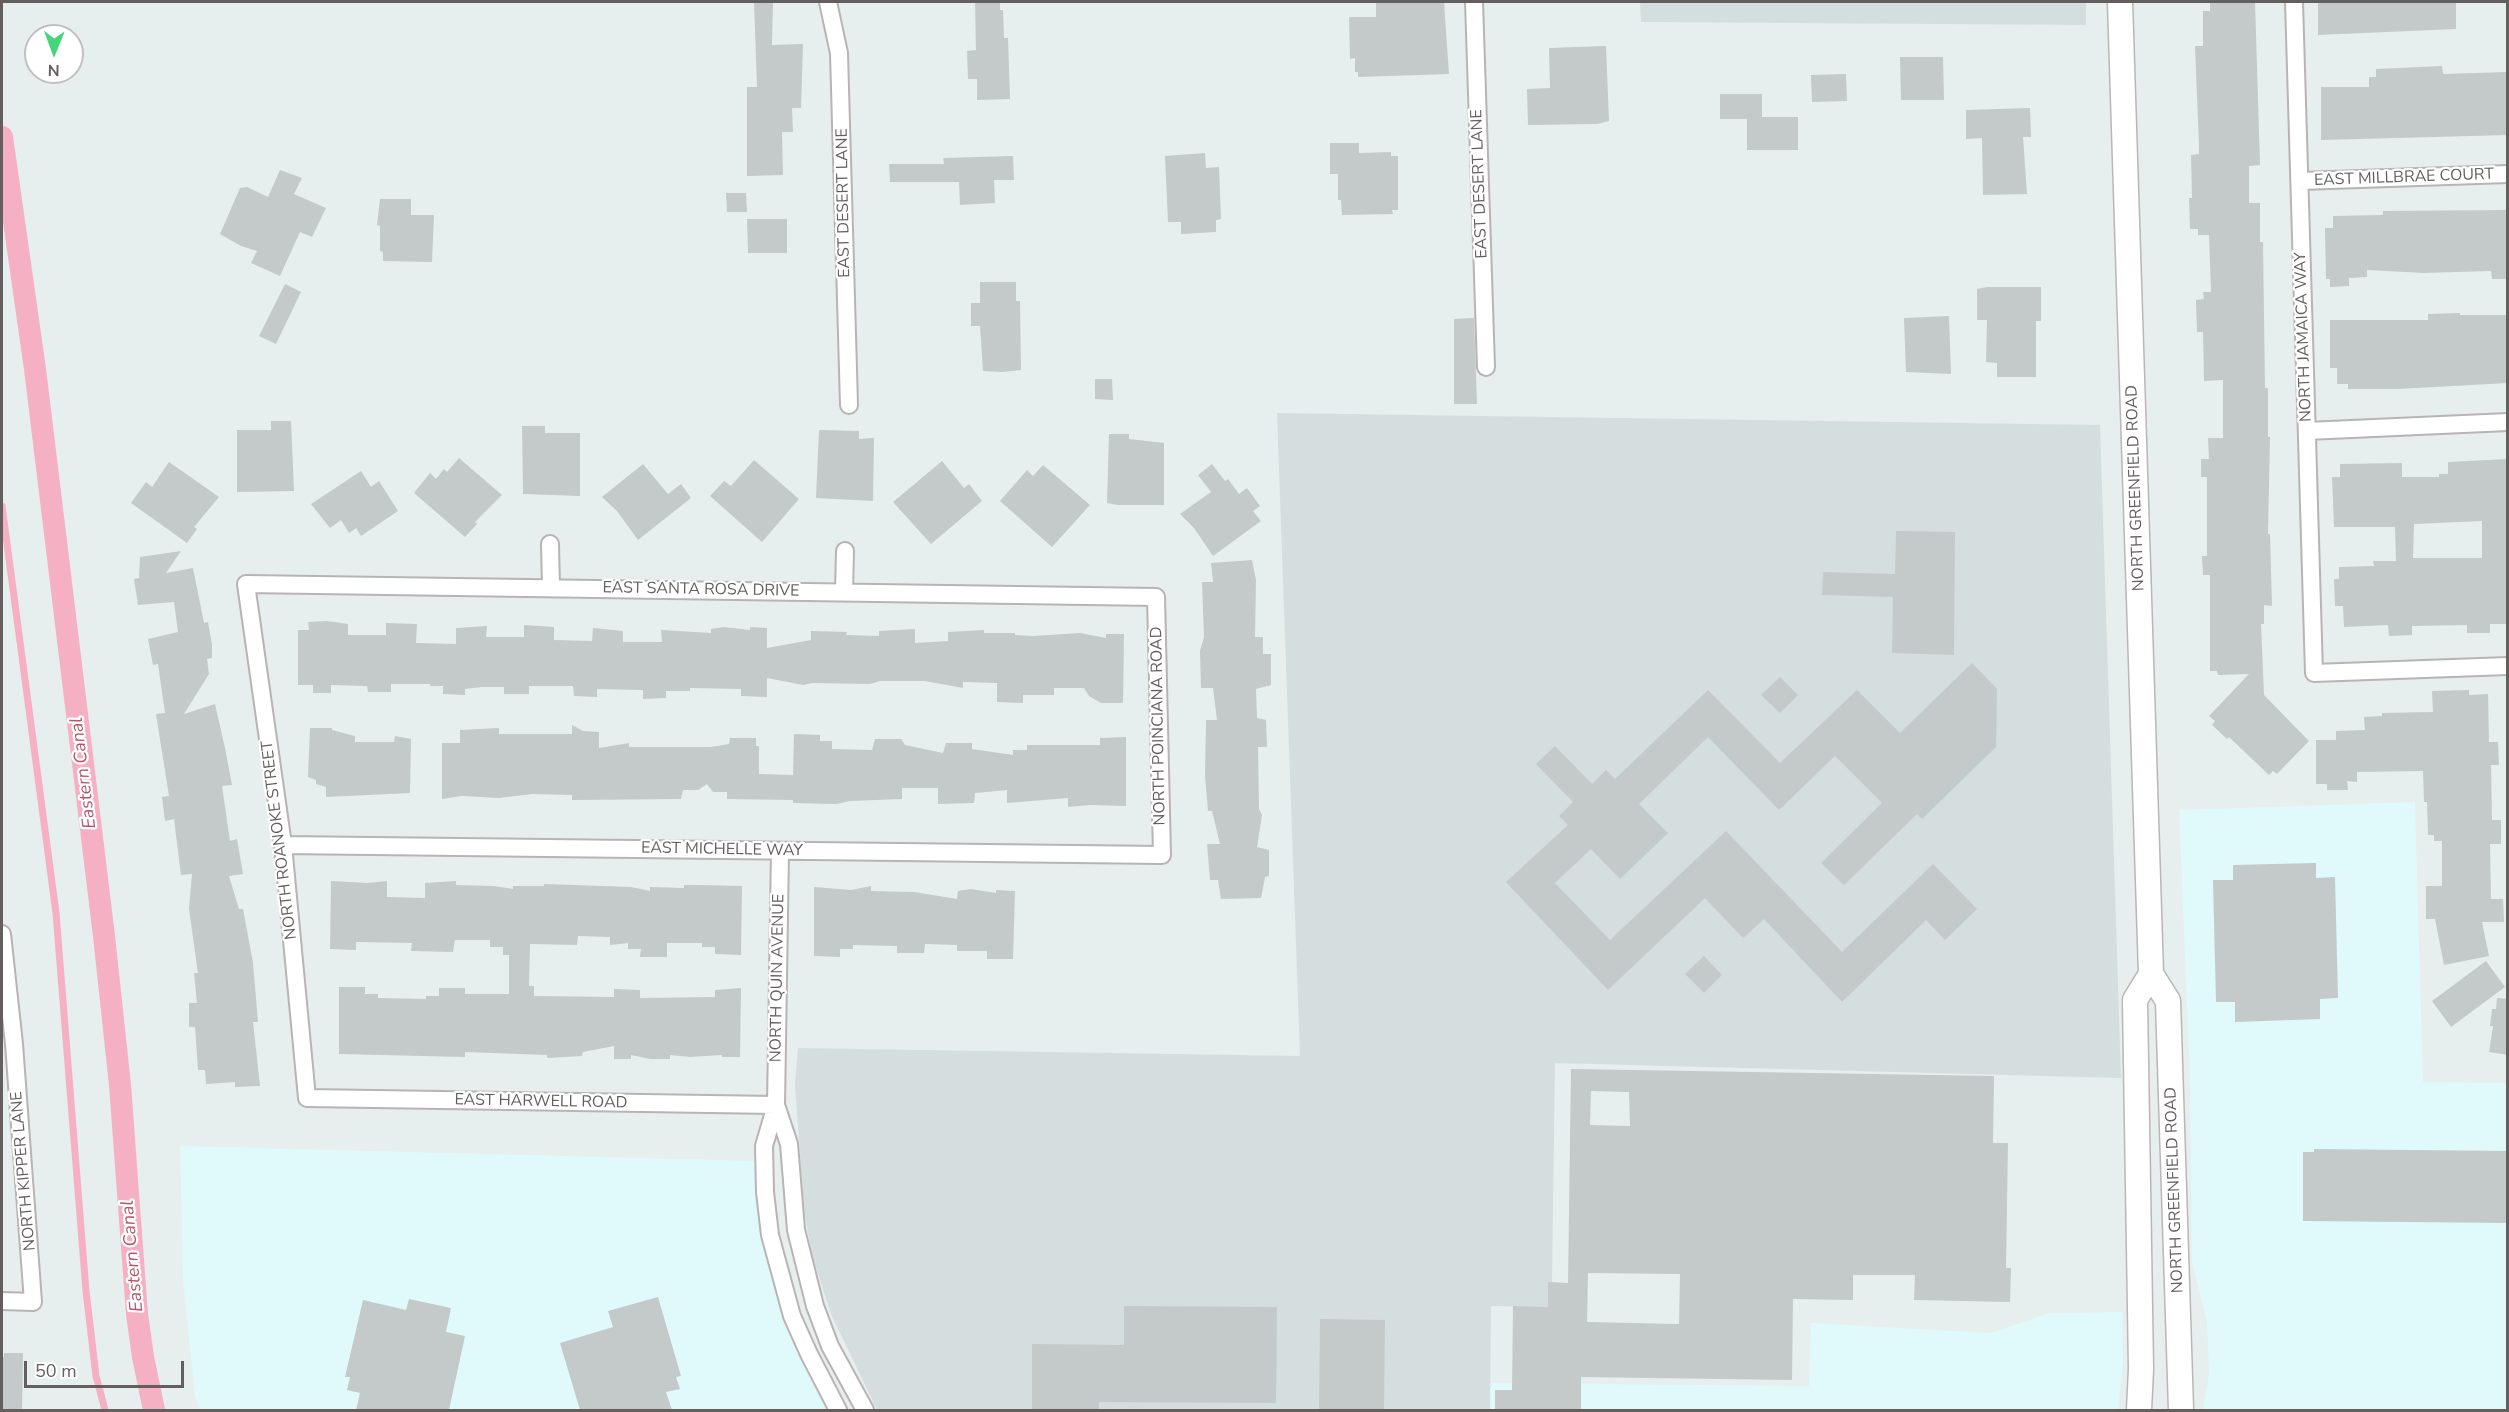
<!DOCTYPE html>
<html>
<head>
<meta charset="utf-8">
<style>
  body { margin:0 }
  #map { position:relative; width:2509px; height:1412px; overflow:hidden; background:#e7eeee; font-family:"Nunito Sans",sans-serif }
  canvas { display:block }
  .frame { position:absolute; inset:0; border:3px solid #655e5f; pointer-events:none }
  .north { position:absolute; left:24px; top:24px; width:60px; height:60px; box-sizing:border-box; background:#fff; border:2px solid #c1bfbf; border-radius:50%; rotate:181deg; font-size:16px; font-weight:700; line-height:24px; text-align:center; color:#655e5f }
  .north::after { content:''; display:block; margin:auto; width:21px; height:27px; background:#46d57a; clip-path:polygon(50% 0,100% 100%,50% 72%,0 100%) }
  .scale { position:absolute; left:24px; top:1361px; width:160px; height:27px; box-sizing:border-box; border:3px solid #655e5f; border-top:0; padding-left:8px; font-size:18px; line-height:21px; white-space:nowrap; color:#655e5f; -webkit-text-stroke:4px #fff; paint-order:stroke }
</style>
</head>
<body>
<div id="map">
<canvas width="2509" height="1412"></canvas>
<div class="frame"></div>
<div class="north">N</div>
<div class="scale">50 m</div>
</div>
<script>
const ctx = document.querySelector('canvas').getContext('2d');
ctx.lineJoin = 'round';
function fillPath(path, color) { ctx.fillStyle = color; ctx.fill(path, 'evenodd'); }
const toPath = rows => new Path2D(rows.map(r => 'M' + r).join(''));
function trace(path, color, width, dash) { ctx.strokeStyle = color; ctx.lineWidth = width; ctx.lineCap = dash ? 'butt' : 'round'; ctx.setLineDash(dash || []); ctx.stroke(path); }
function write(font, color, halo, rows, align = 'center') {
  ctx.font = font + ' "Nunito Sans",sans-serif'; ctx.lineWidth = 4.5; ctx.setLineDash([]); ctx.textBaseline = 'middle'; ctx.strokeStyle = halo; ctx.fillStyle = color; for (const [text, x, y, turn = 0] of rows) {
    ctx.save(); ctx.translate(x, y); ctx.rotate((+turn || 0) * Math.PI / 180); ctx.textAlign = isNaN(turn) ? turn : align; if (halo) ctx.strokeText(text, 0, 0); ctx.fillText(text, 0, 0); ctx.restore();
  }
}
const commercial = toPath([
  [2415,802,2423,1082,2507,1083,2507,1410,2203,1410,2209,1373,2207,1322,2192,1261,2190,1079,2179,810],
  [180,1146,758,1161,762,1214,830,1410,201,1410,195,1397,183,1279],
  [2122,1312,2123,1363,2118,1410,1490,1410,1490,1383,1809,1386,1811,1323,1991,1333,2050,1313]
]);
const education = toPath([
  [1640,2,2086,2,2086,25,1641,22],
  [1277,413,2100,425,2121,1078,1555,1063,1552,1282,1548,1283,1548,1307,1491,1306,1490,1410,877,1410,831,1314,812,1256,804,1211,795,1084,798,1048,1300,1056]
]);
const stream = toPath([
  [2,506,56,913,86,1291,96,1376,105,1410]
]);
const canal = toPath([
  [2,137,35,369,104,936,120,1085,137,1314,143,1357,154,1410]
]);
const building = toPath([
  [754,2,773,2,772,45,803,44,801,108,792,108,793,132,782,132,783,175,747,176,747,87,757,87],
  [975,2,1000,2,1000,10,1003,10,1004,38,1008,38,1010,99,977,100,977,79,968,79,967,51,976,50],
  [1376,2,1444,2,1449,74,1358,77,1358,72,1355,72,1355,58,1350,59,1349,17,1376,17],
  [2210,2,2255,2,2260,165,2249,166,2249,203,2260,203,2260,242,2263,242,2265,388,2268,388,2268,437,2270,437,2268,534,2270,534,2272,606,2264,605,2264,624,2261,624,2264,695,2309,741,2277,774,2273,771,2269,775,2229,737,2227,739,2212,725,2215,721,2209,716,2249,674,2218,675,2217,671,2210,671,2210,575,2203,575,2202,556,2207,556,2207,477,2201,477,2201,459,2209,459,2208,438,2223,438,2223,380,2204,381,2203,332,2197,332,2196,300,2204,299,2203,292,2211,292,2209,235,2198,235,2198,229,2190,229,2189,198,2192,198,2191,155,2199,154,2199,145,2195,46,2203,46,2203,11,2210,11],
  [2318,2,2456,2,2456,29,2318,35],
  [1606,46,1609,121,1597,124,1528,125,1527,89,1550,88,1549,48],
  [1900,57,1943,57,1944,100,1901,100],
  [2442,66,2443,74,2507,72,2508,135,2321,140,2321,87,2369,87,2369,77,2376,77,2376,69],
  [1846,74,1847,101,1812,102,1811,75],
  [1720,94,1762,94,1762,117,1798,117,1798,150,1747,150,1747,119,1720,119],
  [2030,108,2031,137,2023,137,2027,194,1983,195,1982,138,1966,139,1966,110],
  [1330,143,1359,143,1359,153,1391,152,1391,156,1398,156,1398,210,1392,210,1393,214,1342,215,1341,200,1338,200,1338,174,1330,174],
  [1205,153,1206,168,1219,167,1221,219,1216,220,1216,232,1181,234,1181,222,1168,222,1165,156],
  [1013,156,1014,180,994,180,995,203,960,205,959,182,890,182,889,164,944,164,943,158],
  [280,170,302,178,294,194,326,208,312,237,300,232,280,276,251,263,257,251,241,246,220,234,240,188,247,187,268,197],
  [726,193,746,193,747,212,727,212],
  [380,199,411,199,411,215,434,215,432,262,383,261,383,252,380,251,380,226,377,225],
  [2508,210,2508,279,2492,279,2491,271,2424,273,2367,270,2367,277,2349,278,2349,286,2330,287,2330,279,2326,279,2325,228,2333,228,2333,216,2383,215,2383,211],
  [747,219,787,219,787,253,748,253],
  [980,282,1016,282,1016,301,1020,301,1021,370,1002,372,983,371,980,326,971,326,971,303,980,303],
  [285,284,301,292,276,344,259,336],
  [1987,287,2041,287,2041,321,2036,321,2036,377,1997,377,1997,363,1986,362,1987,320,1977,320,1977,289],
  [2460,313,2460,315,2506,315,2508,383,2398,389,2348,389,2348,384,2337,384,2337,368,2330,368,2330,320,2428,320,2428,314],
  [1949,316,1951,374,1906,372,1904,318],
  [1474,318,1477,404,1454,404,1454,319],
  [1095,379,1112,379,1113,400,1095,399],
  [271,421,291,421,294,491,237,492,237,430,271,430],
  [522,426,545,426,545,433,580,433,580,496,523,494],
  [819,430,859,431,859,439,874,438,873,501,816,498],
  [1109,434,1129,434,1129,439,1164,443,1164,505,1118,505,1107,503],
  [459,458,502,495,475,522,477,524,465,537,414,493,430,473,436,479,444,469,447,472],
  [2508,459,2508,624,2490,624,2490,633,2467,633,2467,625,2412,626,2412,635,2389,636,2388,625,2344,627,2343,606,2335,606,2334,579,2339,579,2339,567,2374,566,2373,561,2396,561,2395,527,2334,527,2332,477,2340,477,2340,464,2402,463,2402,477,2439,477,2439,474,2448,474,2448,462],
  [2482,521,2482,558,2413,558,2414,524],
  [754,460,799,499,762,542,710,496,724,481,731,486],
  [942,461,964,488,969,484,982,501,931,544,893,502],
  [169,462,219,497,194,527,197,529,187,543,131,503,146,482,152,487],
  [643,464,668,494,681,484,691,498,638,540,617,511,602,497],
  [1212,464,1225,481,1228,479,1239,494,1247,488,1260,506,1253,511,1261,521,1213,556,1194,528,1180,514,1211,492,1198,475],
  [1043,465,1090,505,1052,547,1000,501,1027,470,1033,476],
  [361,471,371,487,379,481,398,511,361,536,356,528,349,533,341,520,330,528,311,504],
  [1896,531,1955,532,1954,655,1892,653,1893,597,1822,595,1823,572,1895,574],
  [181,551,166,573,193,568,204,623,208,622,212,645,212,658,207,659,209,674,184,714,215,704,225,748,232,785,222,786,230,841,237,839,243,874,229,876,239,909,243,909,253,963,258,1022,253,1022,260,1086,235,1087,235,1082,206,1084,205,1070,198,1070,195,1027,189,1027,189,1003,197,1003,194,973,198,973,189,909,192,874,181,875,174,819,165,821,162,797,169,796,156,714,165,713,158,664,153,665,148,639,178,632,174,602,138,605,134,579,139,578,140,557],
  [1252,560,1256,580,1255,637,1263,637,1263,654,1271,654,1271,685,1256,689,1257,718,1266,720,1267,747,1258,747,1259,809,1262,815,1257,847,1269,850,1269,876,1265,877,1261,898,1221,899,1218,880,1210,880,1207,844,1220,844,1212,811,1208,811,1205,776,1206,720,1217,720,1213,688,1201,688,1200,651,1204,637,1202,582,1213,582,1211,563],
  [327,621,348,624,348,635,386,635,386,623,417,624,416,643,456,644,456,628,487,626,486,637,524,637,524,625,554,627,554,640,592,641,593,628,623,631,623,642,662,642,661,630,711,633,711,629,724,627,750,630,750,627,767,628,767,648,811,640,811,631,847,632,846,635,879,636,879,631,915,629,915,643,948,641,948,632,984,630,984,633,1015,633,1015,635,1033,636,1080,633,1106,638,1106,634,1124,634,1123,703,1101,703,1089,696,1084,688,1054,688,1054,695,1023,695,1023,703,997,702,997,683,963,682,963,688,925,681,880,681,870,684,812,683,803,685,767,678,767,697,741,696,741,689,690,688,690,691,666,691,666,698,643,699,643,690,597,689,597,697,574,696,573,686,529,686,529,694,504,694,504,687,482,687,465,689,465,695,443,694,443,686,430,686,430,684,391,684,391,692,368,692,367,686,331,685,331,693,313,693,313,685,298,685,298,630,309,630,308,622],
  [1972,663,1997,689,1996,747,1922,819,1917,814,1844,885,1821,863,1882,803,1835,756,1779,810,1708,737,1639,804,1668,833,1620,879,1591,849,1555,883,1610,940,1726,831,1842,952,1933,864,1977,909,1945,940,1926,920,1842,1002,1764,919,1743,938,1705,898,1608,990,1506,882,1568,825,1559,816,1573,802,1536,764,1555,746,1592,784,1606,770,1615,779,1708,690,1780,763,1857,690,1900,733],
  [1780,677,1798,695,1780,713,1761,695],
  [2469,690,2469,695,2488,694,2489,742,2498,742,2499,765,2491,765,2492,820,2501,820,2501,844,2490,844,2491,899,2503,899,2504,922,2482,922,2489,956,2444,965,2435,919,2426,919,2426,886,2442,886,2442,841,2434,841,2434,835,2428,835,2427,802,2424,802,2423,771,2357,772,2357,782,2347,781,2348,790,2327,790,2327,784,2316,784,2316,740,2336,740,2336,731,2365,730,2364,717,2382,716,2382,713,2433,712,2432,691],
  [572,725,583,731,599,732,599,748,629,743,629,747,711,747,729,744,730,738,756,738,756,746,759,746,759,774,793,775,794,734,820,735,820,741,832,741,832,749,872,750,875,739,901,739,905,745,943,753,946,743,972,743,972,749,1013,755,1013,750,1027,750,1027,745,1100,745,1100,738,1126,737,1126,806,1090,805,1068,807,1068,798,1007,803,1007,790,975,793,974,803,938,804,938,788,902,788,902,799,850,801,836,804,793,803,793,800,727,799,727,792,713,792,707,784,698,790,683,790,681,799,572,800,572,795,532,794,499,798,462,796,442,799,442,743,460,743,460,730,499,728,499,734,572,734],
  [310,728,332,728,332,730,355,736,355,742,394,742,395,736,411,739,410,793,326,797,326,787,316,784,316,780,308,777],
  [2316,863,2316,878,2335,877,2338,998,2320,999,2320,1019,2235,1022,2235,1002,2216,1002,2213,880,2233,880,2233,865],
  [331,881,368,883,387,881,387,897,425,898,425,883,456,881,456,885,494,886,513,889,513,886,544,886,544,884,631,887,650,891,650,887,684,888,684,885,698,885,742,886,741,955,715,954,715,947,702,947,702,943,667,943,667,957,640,957,641,949,628,949,628,943,610,945,610,937,578,936,577,945,530,944,529,986,534,986,534,996,614,997,614,989,640,990,640,998,715,997,715,990,741,988,740,1057,722,1057,722,1055,690,1057,670,1055,670,1059,650,1059,631,1055,631,1059,614,1059,614,1046,583,1052,582,1056,547,1058,547,1055,465,1052,465,1057,339,1054,339,987,365,987,365,994,378,994,378,998,426,999,426,996,439,996,439,988,465,988,465,994,509,994,509,955,503,955,503,947,490,947,490,940,455,940,453,952,411,951,412,943,356,942,356,950,330,949],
  [871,886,871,891,914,892,957,899,958,891,971,889,996,893,996,890,1015,891,1013,959,987,959,987,951,957,951,957,945,925,944,924,953,897,953,897,946,853,945,853,949,840,949,840,957,814,956,814,887,851,890],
  [1704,956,1722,975,1704,993,1685,974],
  [2486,961,2505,987,2451,1027,2432,1001],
  [2497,998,2508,999,2508,1055,2489,1052,2493,1026,2490,1026,2492,1009,2496,1009],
  [1571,1069,1994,1076,1993,1143,2008,1143,2006,1268,2011,1268,2010,1302,1914,1300,1915,1275,1853,1275,1853,1300,1793,1299,1792,1380,1581,1377,1581,1410,1495,1410,1495,1390,1512,1390,1513,1306,1548,1307,1548,1282,1568,1283],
  [1591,1091,1629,1092,1630,1126,1590,1125],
  [1588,1273,1680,1274,1679,1324,1587,1322],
  [2314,1149,2508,1151,2508,1223,2303,1221,2303,1152,2314,1152],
  [658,1297,681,1376,676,1377,680,1389,666,1392,672,1410,580,1410,560,1343,613,1327,608,1311],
  [409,1299,451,1308,446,1332,465,1336,449,1410,356,1410,360,1393,347,1390,350,1377,345,1377,363,1300,406,1310],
  [1124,1306,1277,1307,1276,1403,1099,1402,1099,1410,1032,1410,1032,1344,1124,1345],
  [1320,1319,1385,1320,1384,1410,1319,1410],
  [4,1353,23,1353,22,1410,2,1410,2,1357,4,1357]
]);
const minor = toPath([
  [828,2,839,53,849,405],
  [1474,2,1486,367],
  [2294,2,2314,673,2508,666],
  [2300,181,2508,174],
  [2307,431,2508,422],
  [550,544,551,588],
  [844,592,845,551],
  [283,845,1162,855,1156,597,246,584,283,845,307,1098,776,1105],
  [780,851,776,1105,764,1146,765,1192,770,1235,792,1316,809,1354,838,1410],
  [2,934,14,1044,33,1302,2,1301],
  [776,1105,789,1144,796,1230,815,1306,830,1346,865,1410]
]);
const secondary = toPath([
  [2120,2,2151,974,2168,1001,2181,1410],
  [2139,1410,2141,1369,2135,1000,2151,974]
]);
const streetNames = [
  ["EAST MILLBRAE COURT",2404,178,-2],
  ["EAST DESERT LANE",1480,184,-92],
  ["EAST DESERT LANE",844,203,-91],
  ["NORTH JAMAICA WAY",2304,337,-92],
  ["NORTH GREENFIELD ROAD",2136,488,-92],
  ["EAST SANTA ROSA DRIVE",701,590,1],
  ["NORTH POINCIANA ROAD",1159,726,-91],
  ["NORTH ROANOKE STREET",280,840,-97],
  ["EAST MICHELLE WAY",722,850,1],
  ["NORTH QUIN AVENUE",778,978,-89],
  ["EAST HARWELL ROAD",541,1102,1],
  ["NORTH KIPPER LANE",24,1171,-95],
  ["NORTH GREENFIELD ROAD",2175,1190,-92]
];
const waterNames = [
  ["Eastern Canal",84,773,-97],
  ["Eastern Canal",133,1256,-95]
];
fillPath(commercial, '#e0f9fa');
fillPath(education, '#d5dede');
trace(stream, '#f5b0c3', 7);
trace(canal, '#f5b0c3', 22);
fillPath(building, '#c3cac9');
trace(minor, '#b9b3b4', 20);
trace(secondary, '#bcb5b6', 27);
trace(minor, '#fff', 16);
trace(secondary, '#fff', 24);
write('16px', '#655e5f', '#fff', streetNames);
write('italic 18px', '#b65568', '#fff', waterNames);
</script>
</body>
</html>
